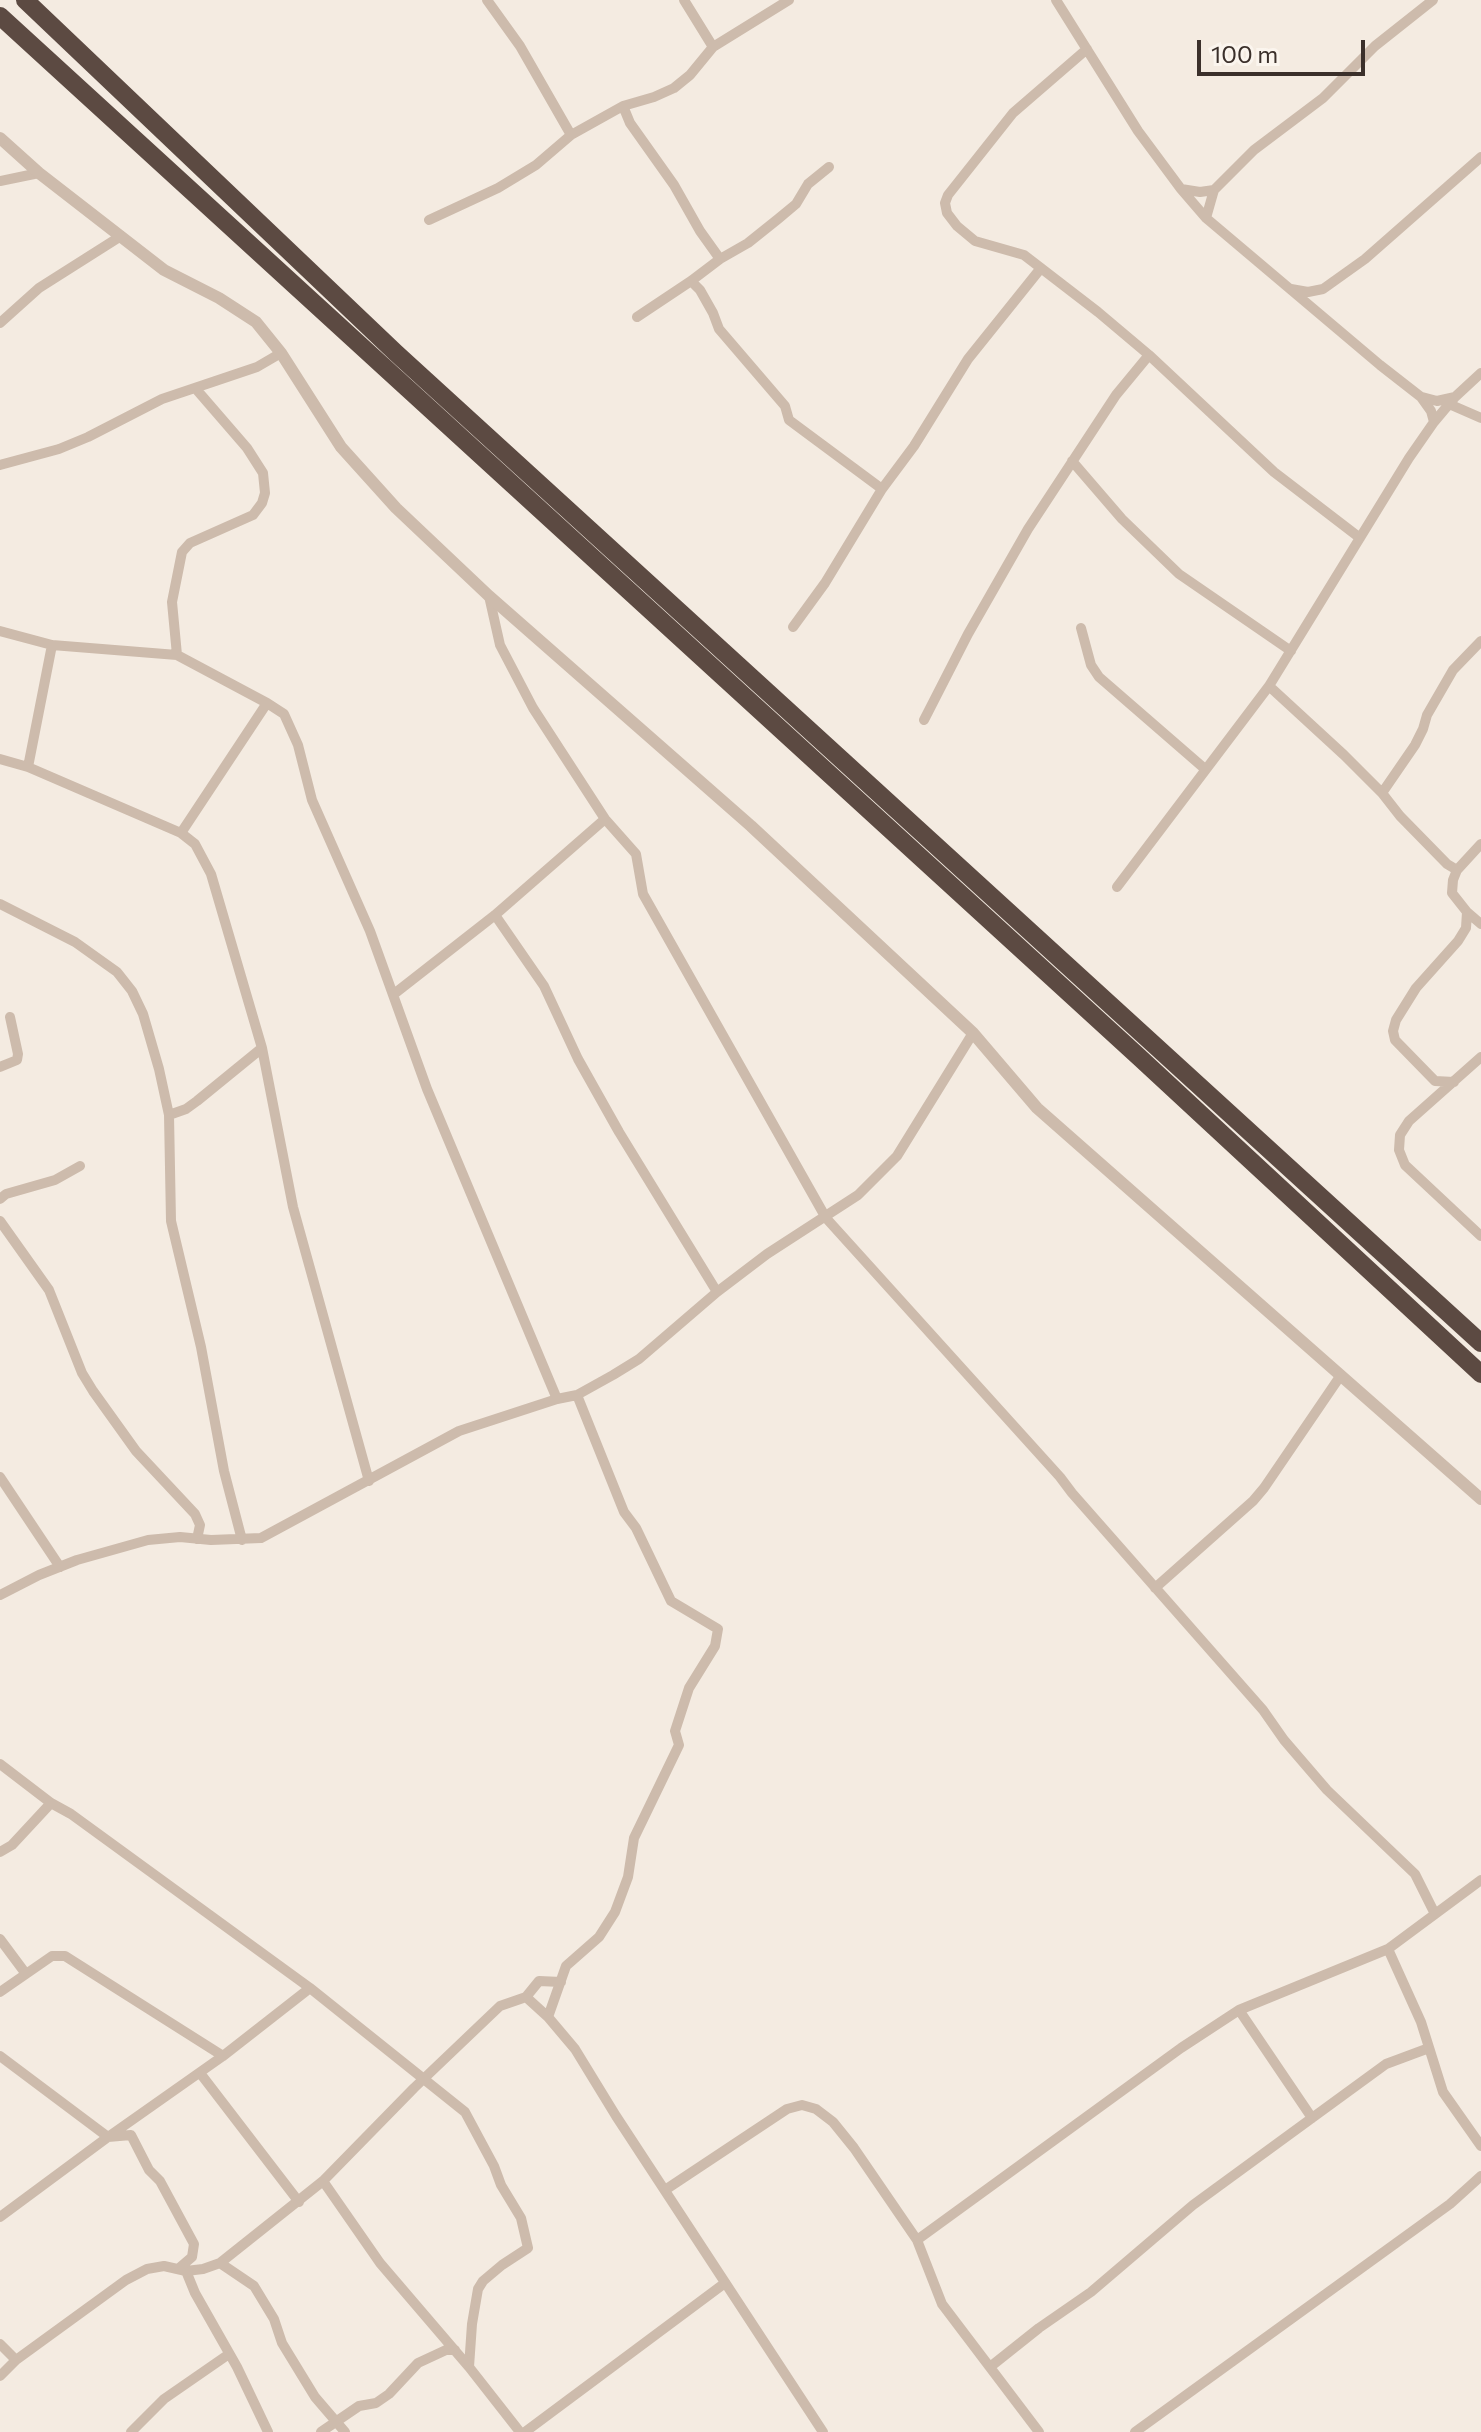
<!DOCTYPE html>
<html>
<head>
<meta charset="utf-8">
<style>
  body { margin:0 }
  #map { position:relative; width:1481px; height:2432px; overflow:hidden; background:#f4ebe1; font-family:Commissioner,sans-serif }
  canvas { display:block }
  .scale { position:absolute; left:1197px; top:40px; width:168px; height:36px; box-sizing:border-box; border:4px solid #3b302b; border-top:0; padding-left:10px; font-size:24px; line-height:28px; white-space:nowrap; color:#3b302b; -webkit-text-stroke:6px #fbf5ee; paint-order:stroke }
</style>
</head>
<body>
<div id="map">
<canvas width="1481" height="2432"></canvas>
<div class="scale">100 m</div>
</div>
<script>
const ctx = document.querySelector('canvas').getContext('2d');
ctx.lineJoin = 'round';
const toPath = rows => new Path2D(rows.map(r => 'M' + r).join(''));
function trace(path, color, width, dash) { ctx.strokeStyle = color; ctx.lineWidth = width; ctx.lineCap = dash ? 'butt' : 'round'; ctx.setLineDash(dash || []); ctx.stroke(path); }
const minor = toPath([
  [487,0,520,46,571,135],
  [684,0,713,47],
  [1056,0,1138,131,1181,189,1206,218,1380,365,1421,397,1431,411,1434,422],
  [1087,49,1013,113,948,195,945,203,947,213,957,226,975,241,1024,255,1098,312,1149,355,1274,472,1360,538],
  [623,106,630,123,674,185,700,231,720,259],
  [0,181,39,173],
  [1181,189,1200,192,1214,190],
  [1206,218,1214,190,1254,150,1323,98,1375,46,1433,0],
  [429,220,498,188,536,165,571,135,623,106,654,97,674,88,690,75,713,47,789,0],
  [691,281,700,290,713,313,719,329,785,406,789,420,882,489],
  [1291,289,1308,292,1323,289,1365,259,1481,157],
  [637,317,691,281,720,259,748,243,778,219,796,204,808,184,829,167],
  [0,323,39,288,121,236],
  [1422,397,1437,401,1455,397],
  [1449,404,1481,418],
  [1072,461,1122,519,1179,574,1291,651],
  [0,465,59,449,88,437,162,399,257,367,281,353],
  [489,596,500,645,533,708,605,819,636,854,643,894,826,1218,1060,1477,1072,1493,1263,1710,1284,1740,1327,1790,1415,1874,1435,1914],
  [793,627,825,583,882,489,914,446,968,359,1041,268],
  [1081,628,1091,665,1099,677,1205,769],
  [0,631,52,645,177,655,267,703,284,714,298,745,312,800,370,931,427,1089,557,1399],
  [177,655,172,602,182,552,190,543,253,515,262,503,265,493,263,473,247,448,196,389],
  [1269,686,1344,755,1382,793,1400,816,1447,864,1457,870,1453,880,1452,893,1467,912,1481,924],
  [924,720,968,634,1028,529,1116,395,1149,355],
  [0,759,28,767,181,833,195,844,211,874,262,1048,293,1207,369,1481],
  [28,767,52,645],
  [1382,793,1415,745,1423,729,1427,715,1453,670,1481,641],
  [181,833,267,703],
  [1457,870,1481,844],
  [1117,887,1269,686,1409,458,1434,422,1455,397,1481,373],
  [0,904,75,942,117,972,132,991,143,1014,159,1069,169,1115,171,1221,201,1347,224,1471,242,1540],
  [495,915,544,986,578,1059,619,1132,717,1292],
  [394,994,495,915,605,819],
  [1481,1057,1409,1121,1400,1135,1399,1150,1405,1165,1481,1236],
  [0,1067,17,1060,18,1054,10,1017],
  [1454,1082,1435,1081,1395,1040,1393,1031,1396,1020,1416,988,1458,941,1466,928,1467,912],
  [169,1115,186,1109,197,1101,262,1048],
  [0,1199,6,1194,55,1180,80,1166],
  [0,1221,49,1290,82,1373,93,1391,136,1451,195,1514,200,1525,197,1539],
  [0,1477,60,1567],
  [1155,1588,1253,1501,1264,1488,1341,1375],
  [0,1595,39,1575,77,1560,148,1540,180,1537,211,1540,261,1538,459,1431,557,1399,577,1395,613,1375,639,1359,717,1292,767,1254,858,1195,897,1156,973,1033],
  [0,1764,51,1803,71,1814,310,1988,465,2112,494,2166,501,2185,521,2218,528,2248,502,2265,483,2281,478,2289,472,2324,469,2367],
  [0,1852,12,1845,51,1803],
  [0,1939,26,1974],
  [1388,1949,1421,2022,1443,2092,1481,2146],
  [0,1992,52,1956,65,1956,223,2056],
  [526,1997,539,1981,561,1982],
  [1239,2010,1312,2118],
  [548,2017,566,1966,599,1937,615,1912,628,1877,634,1838,679,1745,675,1731,689,1688,715,1646,718,1629,671,1601,636,1528,624,1512,577,1395],
  [0,2056,108,2137,131,2135,149,2170,160,2181,194,2244,192,2257,178,2269],
  [200,2073,299,2202],
  [323,2181,380,2263,469,2367,520,2432],
  [665,2190,787,2109,802,2105,816,2109,833,2122,854,2148,917,2240,942,2304,1039,2432],
  [0,2217,108,2137,223,2056,310,1988],
  [917,2240,1181,2048,1239,2010,1388,1949,1481,1880],
  [220,2263,254,2286,274,2319,282,2343,315,2397,345,2432],
  [186,2271,195,2293,237,2367,268,2432],
  [0,2344,16,2360],
  [990,2367,1039,2328,1091,2292,1193,2205,1312,2118,1386,2064,1429,2048],
  [0,2376,16,2360,126,2280,147,2269,164,2266,186,2271,203,2269,220,2263,323,2181,414,2088,500,2006,526,1997,548,2017,575,2049,616,2116,823,2432],
  [131,2432,164,2399,229,2354],
  [321,2432,359,2406,376,2403,389,2394,418,2363,446,2350,455,2350],
  [525,2432,725,2283],
  [1135,2432,1450,2204,1481,2176]
]);
const tertiary = toPath([
  [0,138,39,173,164,270,219,298,256,322,281,353,341,447,396,508,489,596,751,826,973,1033,1037,1108,1481,1499]
]);
const motorway = toPath([
  [25,0,396,353,1481,1343],
  [0,16,1139,1057,1481,1374]
]);
trace(minor, '#cdbbac', 10);
trace(tertiary, '#cdbbac', 12);
trace(motorway, '#5c4a42', 18);
</script>
</body>
</html>
